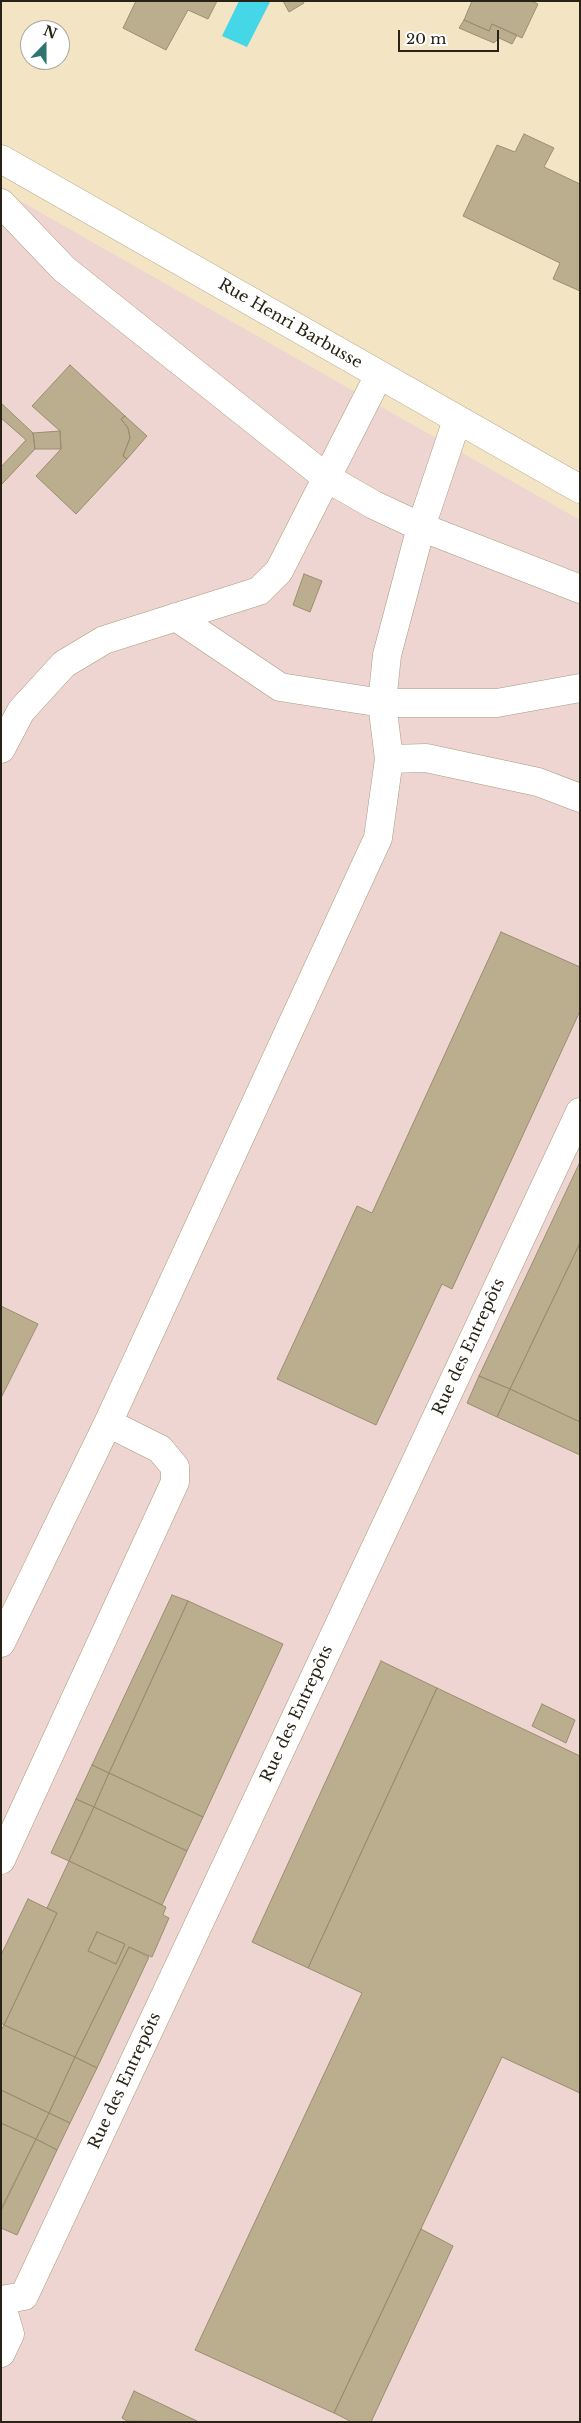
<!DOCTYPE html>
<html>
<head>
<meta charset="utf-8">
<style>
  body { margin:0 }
  #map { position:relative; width:581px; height:2423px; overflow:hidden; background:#f3e4c3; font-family:"Libre Baskerville",serif }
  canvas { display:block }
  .frame { position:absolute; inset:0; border:2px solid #282316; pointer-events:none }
  .north { position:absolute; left:20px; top:20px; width:50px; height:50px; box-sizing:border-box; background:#fff; border:1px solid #a9a7a2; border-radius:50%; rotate:22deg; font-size:14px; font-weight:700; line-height:20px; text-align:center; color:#282316 }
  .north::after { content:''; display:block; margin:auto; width:18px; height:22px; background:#2d756e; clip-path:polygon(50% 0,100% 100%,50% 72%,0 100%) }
  .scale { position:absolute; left:398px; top:30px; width:101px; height:22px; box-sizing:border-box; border:2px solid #282316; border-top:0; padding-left:6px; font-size:15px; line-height:18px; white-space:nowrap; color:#282316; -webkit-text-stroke:4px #fff; paint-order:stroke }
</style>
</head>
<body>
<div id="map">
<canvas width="581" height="2423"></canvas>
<div class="frame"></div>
<div class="north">N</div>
<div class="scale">20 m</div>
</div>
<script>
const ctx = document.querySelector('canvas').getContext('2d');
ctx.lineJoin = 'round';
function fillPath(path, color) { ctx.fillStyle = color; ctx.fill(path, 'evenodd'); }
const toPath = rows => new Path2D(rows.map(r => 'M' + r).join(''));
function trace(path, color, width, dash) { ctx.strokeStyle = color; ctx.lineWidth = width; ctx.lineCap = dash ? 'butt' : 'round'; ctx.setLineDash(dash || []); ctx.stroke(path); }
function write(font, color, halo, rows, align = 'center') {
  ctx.font = font + ' "Libre Baskerville",serif'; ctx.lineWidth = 4; ctx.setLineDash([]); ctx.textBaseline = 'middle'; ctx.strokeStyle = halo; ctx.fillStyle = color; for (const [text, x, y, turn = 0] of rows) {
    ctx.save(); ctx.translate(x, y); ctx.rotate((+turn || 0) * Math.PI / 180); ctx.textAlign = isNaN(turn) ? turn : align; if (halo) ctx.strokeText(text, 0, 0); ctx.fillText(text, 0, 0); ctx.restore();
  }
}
const industrial = toPath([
  [1,190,580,520,580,2422,1,2422]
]);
const water = toPath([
  [239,1,270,2,247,47,222,36]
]);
const building = toPath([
  [136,1,217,1,208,19,188,10,166,50,123,28,136,1],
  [283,1,303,1,304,3,289,12,283,1],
  [472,1,531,1,538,4,522,38,492,24,489,31,464,20,472,1],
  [464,20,489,31,492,24,517,35,512,44,499,38,494,43,459,28,464,20],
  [524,134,554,148,544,167,580,184,580,291,553,279,560,263,463,216,497,145,515,152,524,134],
  [70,365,125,416,121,419,128,428,130,438,123,456,127,459,76,514,36,476,61,449,60,431,32,406,70,365],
  [1,403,33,433,35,449,1,485,1,467,26,440,1,418,1,403],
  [125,416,147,436,127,459,123,456,130,438,128,428,121,419,125,416],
  [60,431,61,449,35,449,33,433,60,431],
  [304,574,322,581,310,612,293,605,304,574],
  [501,932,580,967,580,1011,452,1289,442,1284,376,1425,277,1379,357,1206,372,1213,501,932],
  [580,1162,580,1243,510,1389,479,1376,580,1162],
  [580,1243,580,1422,510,1389,580,1243],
  [1,1306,38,1324,1,1398,1,1306],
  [479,1376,510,1389,497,1417,467,1403,479,1376],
  [510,1389,580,1422,580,1455,497,1417,510,1389],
  [172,1595,188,1601,109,1773,92,1765,172,1595],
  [188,1601,283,1644,203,1817,109,1773,188,1601],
  [381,1661,437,1688,308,1968,252,1942,381,1661],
  [437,1688,580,1756,580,2093,502,2057,334,2413,195,2350,362,1993,308,1968,437,1688],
  [542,1704,575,1720,566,1743,532,1726,542,1704],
  [92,1765,109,1773,94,1807,76,1799,92,1765],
  [109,1773,203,1817,187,1851,94,1807,109,1773],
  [76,1799,94,1807,69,1861,51,1853,76,1799],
  [94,1807,187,1851,162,1905,69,1861,94,1807],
  [69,1861,166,1907,163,1915,169,1918,152,1957,129,1947,75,2057,4,2025,57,1913,47,1908,69,1861],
  [97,1932,125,1944,116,1964,88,1951,97,1932],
  [28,1899,57,1913,4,2025,1,2023,1,1955,28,1899],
  [97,1932,125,1944,116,1964,88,1951,97,1932],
  [129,1947,149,1957,97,2068,75,2057,129,1947],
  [4,2025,75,2057,49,2113,1,2090,1,2030,4,2025],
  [75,2057,97,2068,70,2123,49,2113,75,2057],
  [1,2090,49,2113,36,2139,1,2123,1,2090],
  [49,2113,70,2123,57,2150,36,2139,49,2113],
  [1,2123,36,2139,2,2209,1,2209,1,2123],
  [36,2139,57,2150,17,2235,1,2228,1,2209,36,2139],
  [421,2229,453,2246,371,2422,352,2422,334,2413,421,2229],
  [134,2391,199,2422,127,2421,122,2418,134,2391]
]);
const minor = toPath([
  [1,203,64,269,327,478,374,505,421,527,580,589],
  [176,617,280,687,382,703,497,703,580,688],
  [1,749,21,711,64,664,104,640,259,591,279,571,379,375],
  [389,759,426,758,538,782,580,798],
  [1,1643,108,1423,378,838,389,759,382,703,387,655,421,527,457,420],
  [1,1860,175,1482,175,1467,160,1449,108,1423],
  [1,2300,24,2296,580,1112],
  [1,2303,10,2334,1,2353]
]);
const major = toPath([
  [1,159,580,489]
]);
const streetNames = [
  ["Rue Henri Barbusse",290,324,30],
  ["Rue des Entrepôts",469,1347,-65],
  ["Rue des Entrepôts",297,1714,-65],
  ["Rue des Entrepôts",125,2081,-65]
];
fillPath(industrial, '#efd5d2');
fillPath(water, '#45d7e7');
fillPath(building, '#bbae8e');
trace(building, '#9b8e6f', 1);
trace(minor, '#a89b7b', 29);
trace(major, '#a89b7b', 29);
trace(minor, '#fff', 28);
trace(major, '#fff', 28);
write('16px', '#282316', '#fff', streetNames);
</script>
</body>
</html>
